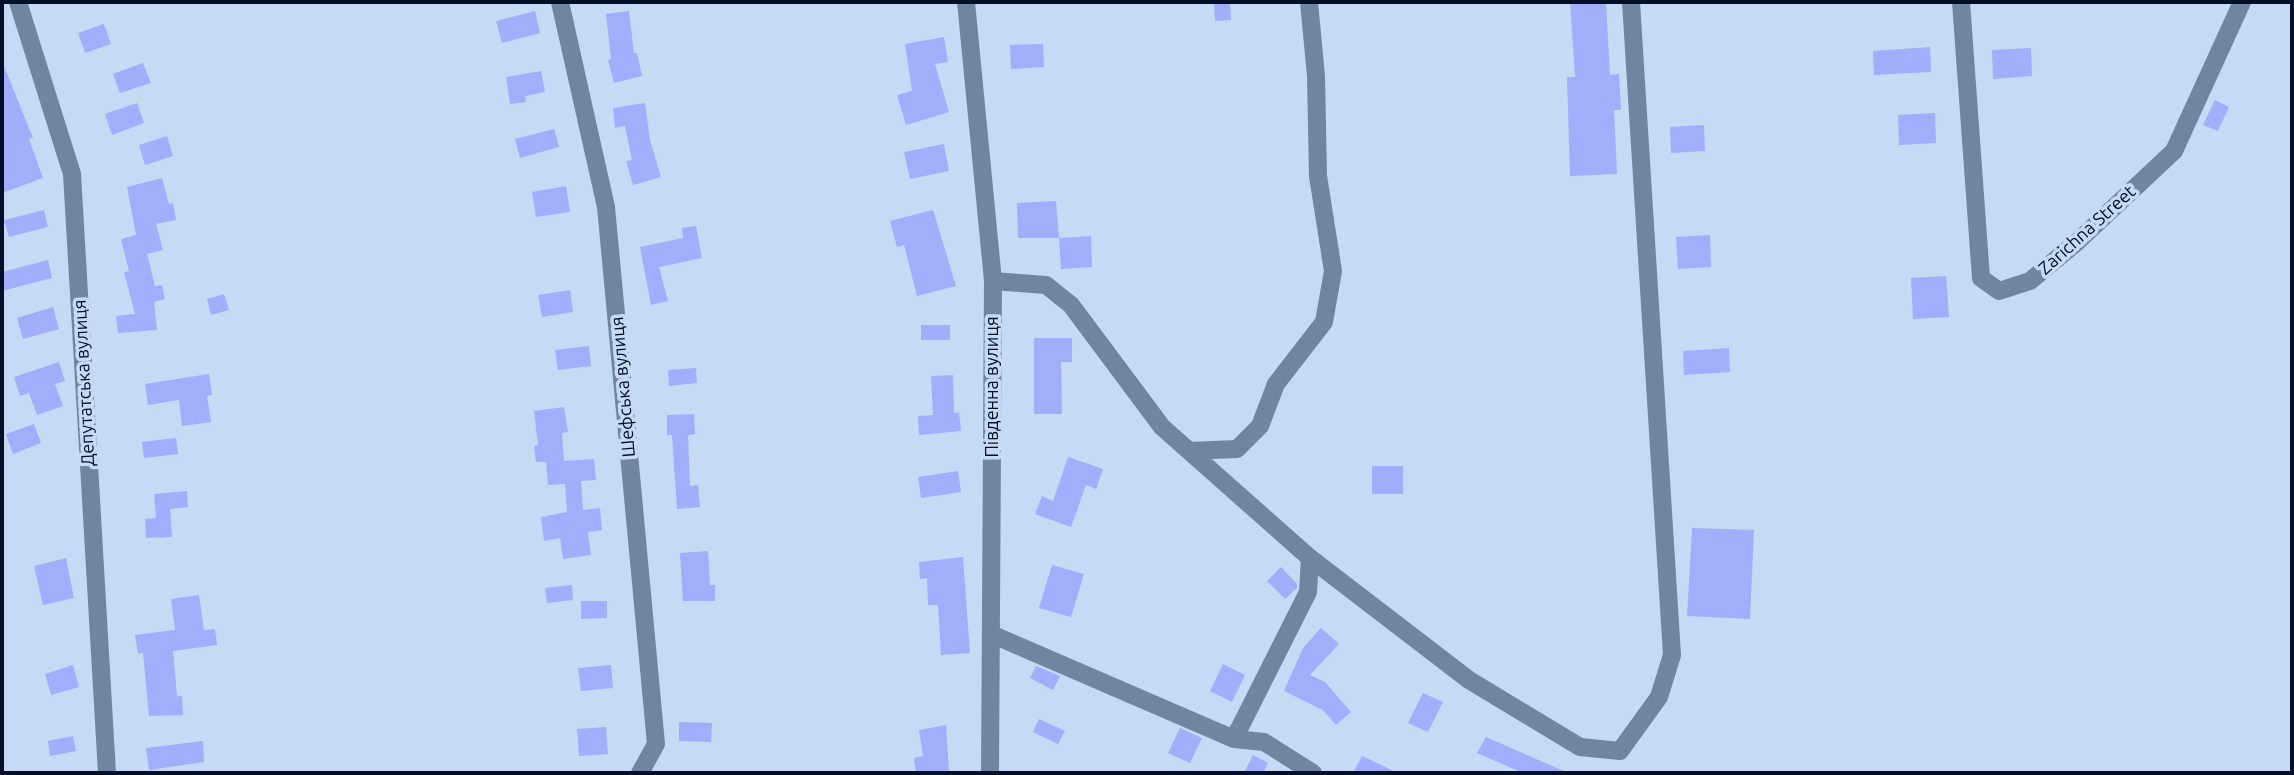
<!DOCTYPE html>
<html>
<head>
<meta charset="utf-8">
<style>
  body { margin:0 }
  #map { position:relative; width:2294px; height:775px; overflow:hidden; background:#c6d9f5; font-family:Ubuntu,sans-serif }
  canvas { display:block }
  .frame { position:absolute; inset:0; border:4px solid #010f27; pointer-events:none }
</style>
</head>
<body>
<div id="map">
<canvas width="2294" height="775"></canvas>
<div class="frame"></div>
</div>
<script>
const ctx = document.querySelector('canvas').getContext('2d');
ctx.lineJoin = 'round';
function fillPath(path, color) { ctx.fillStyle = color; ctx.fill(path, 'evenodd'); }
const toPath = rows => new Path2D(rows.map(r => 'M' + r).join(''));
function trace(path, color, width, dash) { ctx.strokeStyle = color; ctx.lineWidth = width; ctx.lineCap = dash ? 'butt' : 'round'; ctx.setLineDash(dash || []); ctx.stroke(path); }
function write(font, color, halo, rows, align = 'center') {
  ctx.font = font + ' Ubuntu,sans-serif'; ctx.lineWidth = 7; ctx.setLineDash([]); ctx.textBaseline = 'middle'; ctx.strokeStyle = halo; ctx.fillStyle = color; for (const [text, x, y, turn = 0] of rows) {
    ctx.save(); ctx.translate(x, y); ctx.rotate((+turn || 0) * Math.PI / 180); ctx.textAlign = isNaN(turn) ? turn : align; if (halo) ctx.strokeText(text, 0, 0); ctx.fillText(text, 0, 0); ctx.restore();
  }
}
const building = toPath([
  [1214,2,1230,2,1231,20,1215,21],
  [1570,2,1606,2,1610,75,1619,74,1621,110,1614,110,1617,174,1570,176,1567,77,1575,77],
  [535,11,540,33,502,43,496,21],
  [629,11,634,53,637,53,642,76,614,83,608,60,611,59,606,14],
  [104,24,111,44,85,53,78,33],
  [944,37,948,62,935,64,949,112,906,125,897,95,912,91,905,44],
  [1043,44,1044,67,1011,69,1010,45],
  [1930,47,1931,72,1874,75,1873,51],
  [2031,48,2032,76,1993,79,1992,50],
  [2,61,33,138,29,139,43,178,2,193],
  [143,63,151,83,120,93,113,74],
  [541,71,545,92,525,96,526,102,510,104,506,77],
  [2215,100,2229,107,2218,131,2203,125],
  [137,103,144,123,112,135,105,114],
  [645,103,650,140,661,177,633,185,626,161,632,160,625,126,615,128,613,108],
  [1935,113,1936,143,1899,145,1898,115],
  [1704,125,1705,151,1671,153,1670,127],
  [554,129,559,147,520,158,515,139],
  [167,136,173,156,145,165,139,145],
  [944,144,949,171,910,179,904,152],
  [162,178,169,204,173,203,176,220,156,224,163,250,147,254,155,286,162,285,165,299,154,302,157,330,118,333,116,316,135,314,124,272,129,271,121,239,136,235,127,187],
  [566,186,570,212,536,217,532,192],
  [1056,201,1059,238,1018,238,1017,203],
  [44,210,48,227,9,237,4,220],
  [933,210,956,286,917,296,904,245,897,247,890,221],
  [696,226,702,258,659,267,668,301,651,305,640,247,683,238,682,228],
  [1710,235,1711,267,1678,269,1676,237],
  [1091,236,1092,267,1061,269,1059,238],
  [48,260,52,278,2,291,2,272],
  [1946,276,1949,317,1913,319,1911,278],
  [570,290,573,312,542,317,538,295],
  [224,294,229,310,211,315,207,299],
  [53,307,59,329,23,339,17,318],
  [921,325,950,325,950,340,921,340],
  [1034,338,1072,338,1072,362,1061,362,1062,414,1034,414],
  [589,346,591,366,558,370,555,350],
  [1729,348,1730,372,1684,375,1683,351],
  [59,362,65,381,55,384,63,406,37,415,29,393,20,396,14,377],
  [696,368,697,383,669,386,668,370],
  [209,374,212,395,207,396,211,422,182,426,179,400,148,405,145,384],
  [953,375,954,413,959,412,961,431,919,435,918,416,933,415,931,376],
  [564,407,568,432,562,433,564,461,594,459,596,480,581,481,583,510,600,508,602,530,588,532,591,555,563,559,560,538,544,541,541,517,567,512,565,484,548,485,546,462,536,462,534,446,538,445,534,411],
  [694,414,695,434,688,435,690,486,698,485,700,507,677,509,672,435,667,435,667,415],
  [34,424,41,443,13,454,6,434],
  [176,438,178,454,144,458,142,442],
  [1068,457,1103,469,1096,489,1086,485,1071,527,1035,514,1042,496,1053,501],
  [1372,466,1403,466,1403,494,1372,494],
  [958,471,961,492,921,498,918,477],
  [187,491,188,507,170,509,172,537,146,538,145,519,156,518,154,494],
  [1692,528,1754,530,1750,619,1687,616],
  [708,551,710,585,715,585,715,601,683,601,680,553],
  [963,557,970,653,941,655,938,605,928,605,927,578,920,579,919,562],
  [66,558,74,598,43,605,34,566],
  [1052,565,1084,574,1071,617,1039,608],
  [1281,567,1297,584,1297,588,1285,599,1267,581],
  [572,585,573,600,547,603,545,588],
  [199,595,204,630,215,629,217,645,173,651,177,696,182,696,183,715,149,716,143,653,138,654,135,635,175,630,171,599],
  [581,601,607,601,607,618,581,619],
  [1321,628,1339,644,1310,675,1325,682,1351,712,1336,725,1323,710,1284,691,1303,648],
  [1223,664,1245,675,1232,702,1210,691],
  [73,665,79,687,51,695,45,674],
  [611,665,613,688,581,691,578,668],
  [1036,666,1060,676,1053,690,1030,678],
  [1423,693,1443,702,1428,732,1408,723],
  [1039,719,1065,731,1058,744,1033,732],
  [679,722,712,723,711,742,679,741],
  [946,725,949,772,916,773,914,758,923,756,919,730],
  [606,727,608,754,579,756,577,729],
  [1180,728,1202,738,1190,763,1168,753],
  [73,736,76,751,50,756,48,741],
  [1486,737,1568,773,1523,773,1477,753],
  [203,741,204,762,149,770,146,748],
  [1253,755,1268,763,1263,773,1244,773],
  [1362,756,1398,773,1353,773]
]);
const street = toPath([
  [18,2,72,174,107,773],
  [560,2,606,207,656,744,640,773],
  [966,2,993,281,990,773],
  [1961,2,1981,278,1999,291,2030,281,2077,242,2174,151,2242,2],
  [993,281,1046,285,1071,305,1162,427,1310,558,1469,680,1580,747,1620,751,1659,697,1672,655,1631,2],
  [1189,451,1237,449,1260,426,1276,384,1324,322,1333,271,1318,176,1316,76,1309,2],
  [991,634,1234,739,1308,592,1310,558],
  [1234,739,1264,742,1313,773]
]);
const streetNames = [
  ["Zarichna Street",2087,230,-42],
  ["Депутатська вулиця",84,383,-93],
  ["Шефська вулиця",623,387,-95],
  ["Південна вулиця",992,387,-90]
];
fillPath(building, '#a2adfb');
trace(street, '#7185a1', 18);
write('18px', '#010f27', '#c6d9f5', streetNames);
</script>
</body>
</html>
